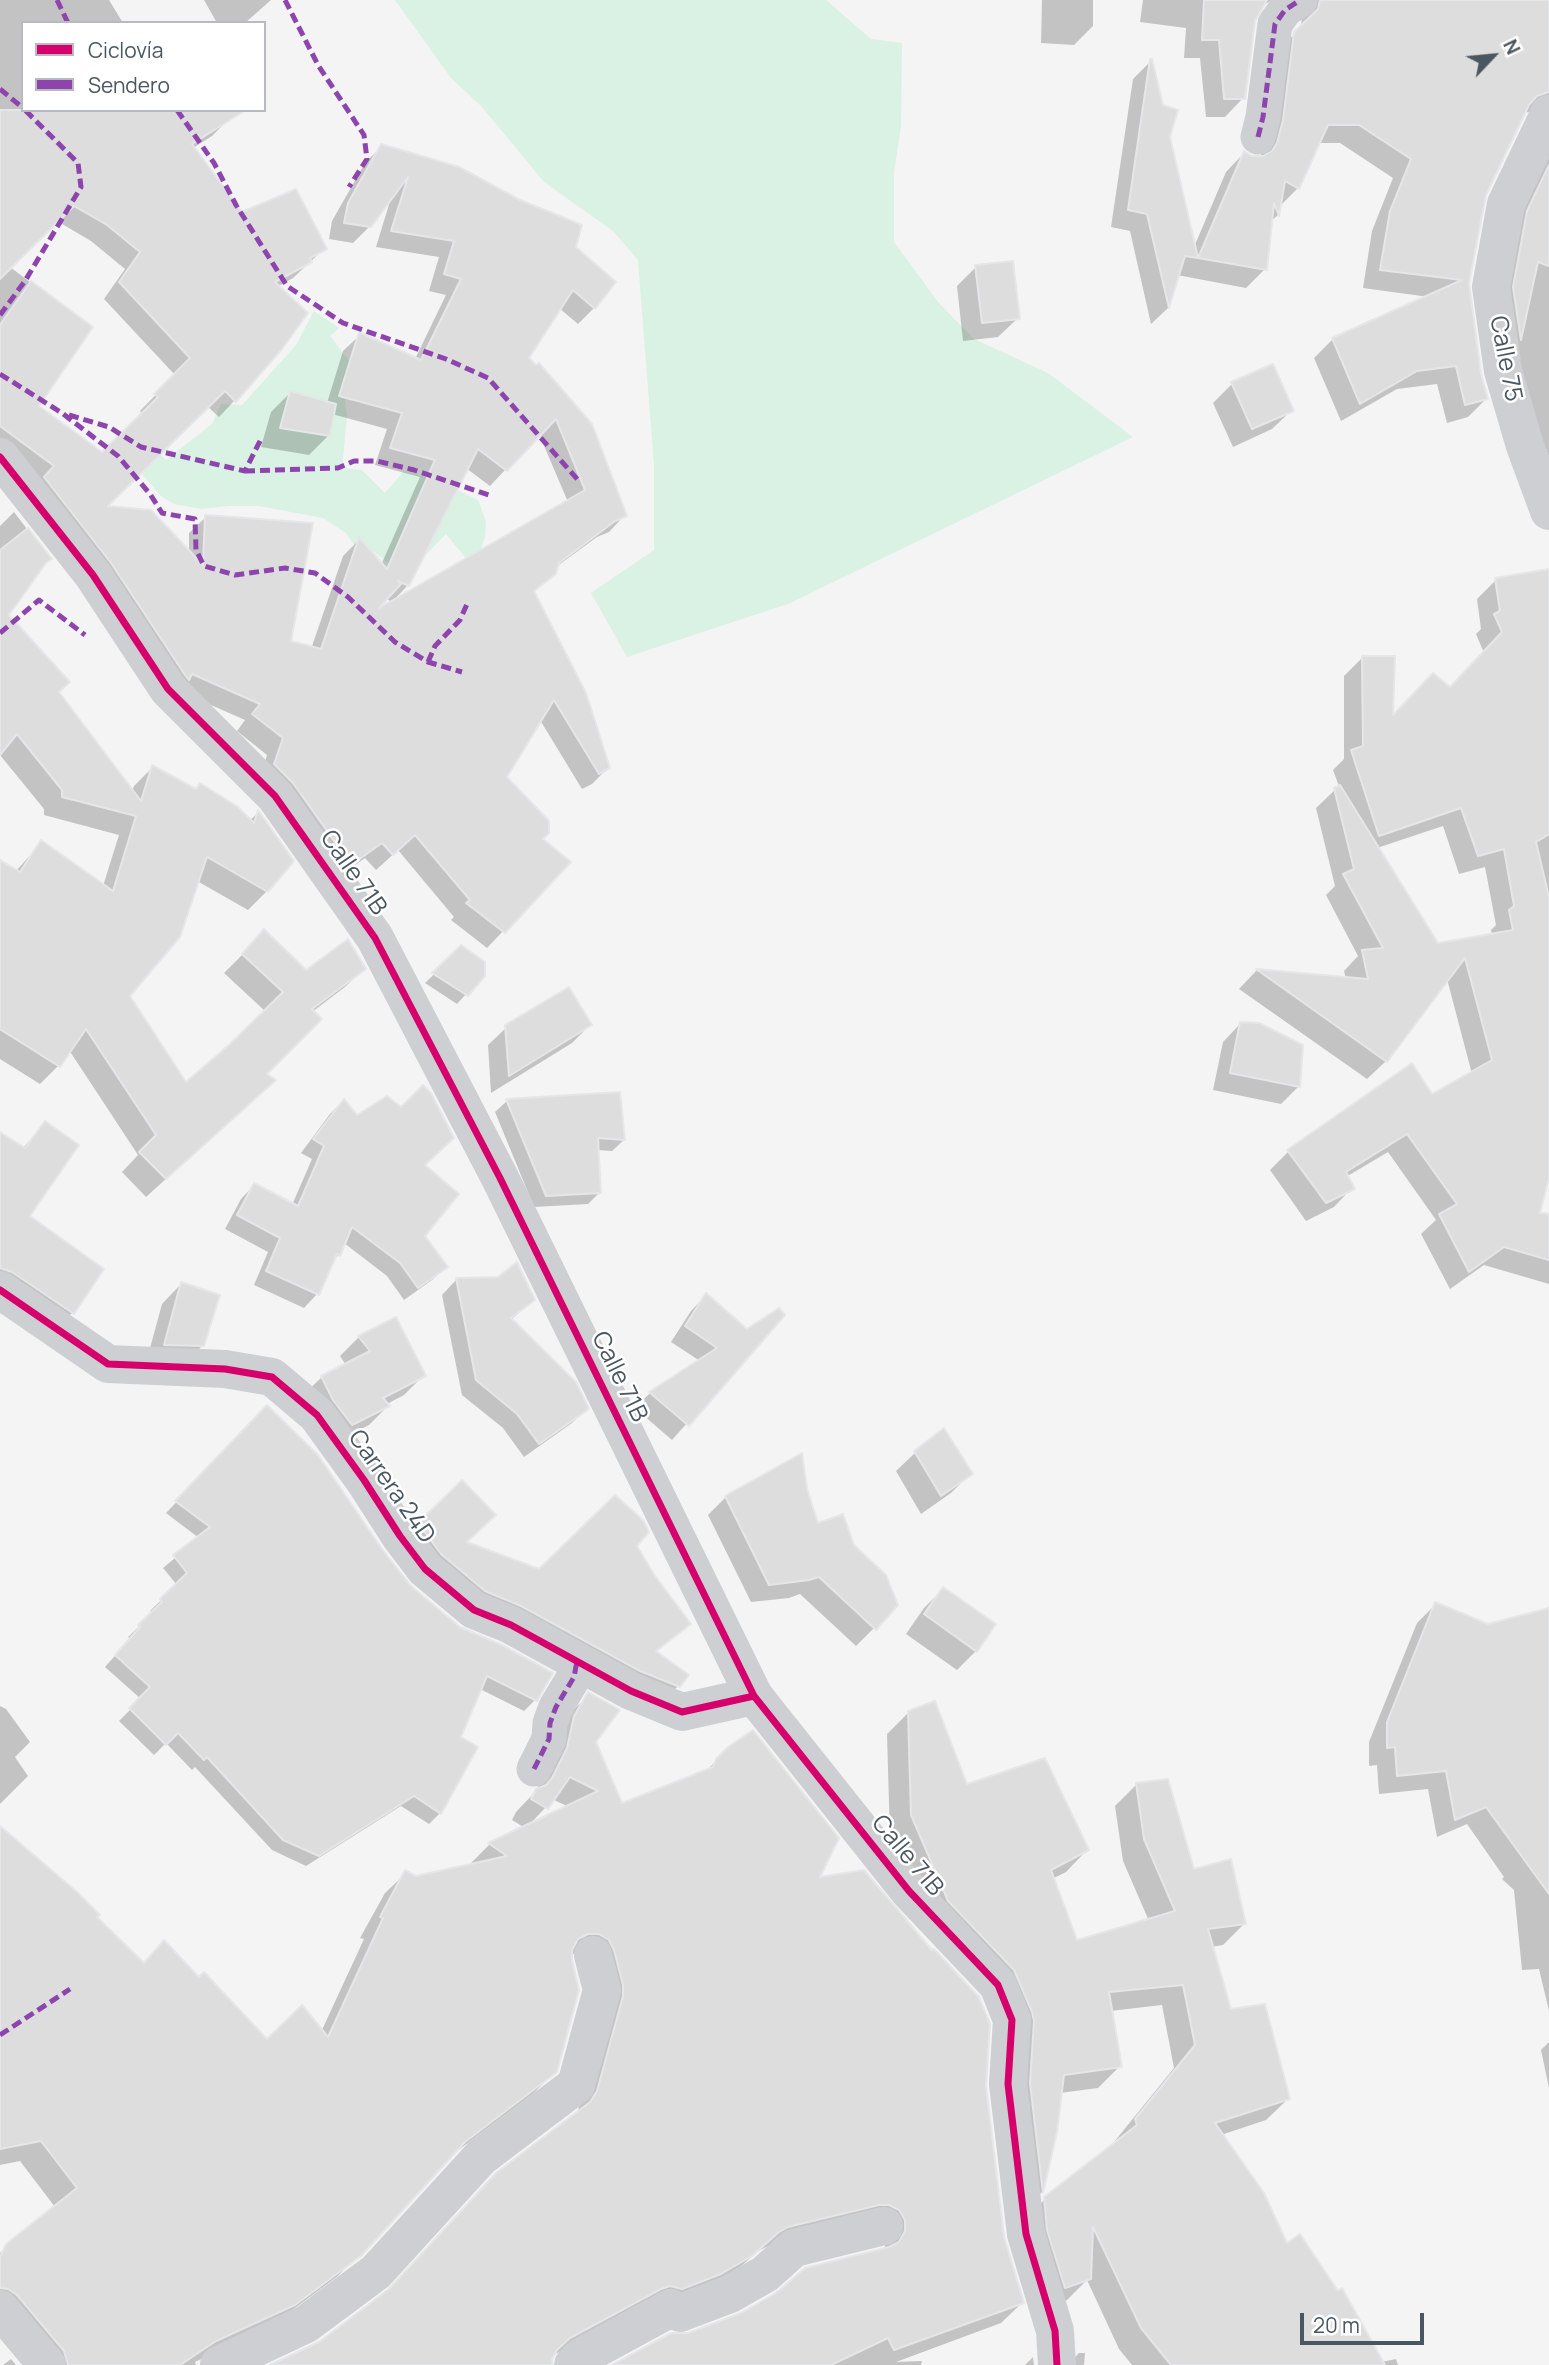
<!DOCTYPE html>
<html>
<head>
<meta charset="utf-8">
<style>
  body { margin:0 }
  #map { position:relative; width:1549px; height:2365px; overflow:hidden; background:#f4f4f4; font-family:Manrope,sans-serif }
  canvas { display:block }
  .legend { position:absolute; left:21px; top:21px; width:245px; height:91px; box-sizing:border-box; background:#fff; border:2px solid #b7bbbf; margin:0; padding:9px 12px; list-style:none; font-size:21px; color:#4a5660 }
  .legend li { display:flex; align-items:center; gap:14px; height:35px }
  .legend b { width:35px; border:2px solid #b7bbbf }
  .north { position:absolute; left:1458px; top:21px; width:70px; height:70px; -webkit-text-stroke:5px #fff; paint-order:stroke; rotate:64deg; font-size:19px; font-weight:700; line-height:28px; text-align:center; color:#4a5660 }
  .north::after { content:''; display:block; margin:auto; width:24px; height:32px; background:#4a5660; clip-path:polygon(50% 0,100% 100%,50% 72%,0 100%) }
  .scale { position:absolute; left:1300px; top:2313px; width:124px; height:32px; box-sizing:border-box; border:4px solid #4a5660; border-top:0; padding-left:9px; font-size:21px; line-height:24px; white-space:nowrap; color:#4a5660; -webkit-text-stroke:5px #fff; paint-order:stroke }
</style>
</head>
<body>
<div id="map">
<canvas width="1549" height="2365"></canvas>
<ul class="legend">
<li><b style="height:9px;background:#d6006c"></b>Ciclovía</li>
<li><b style="height:9px;background:#8e44ad"></b>Sendero</li>
</ul>
<div class="north">N</div>
<div class="scale">20 m</div>
</div>
<script>
const ctx = document.querySelector('canvas').getContext('2d');
ctx.lineJoin = 'round';
function fillPath(path, color) { ctx.fillStyle = color; ctx.fill(path, 'evenodd'); }
const toPath = rows => new Path2D(rows.map(r => 'M' + r).join(''));
function trace(path, color, width, dash) { ctx.strokeStyle = color; ctx.lineWidth = width; ctx.lineCap = dash ? 'butt' : 'round'; ctx.setLineDash(dash || []); ctx.stroke(path); }
function write(font, color, halo, rows, align = 'center') {
  ctx.font = font + ' Manrope,sans-serif'; ctx.lineWidth = 5; ctx.setLineDash([]); ctx.textBaseline = 'middle'; ctx.strokeStyle = halo; ctx.fillStyle = color; for (const [text, x, y, turn = 0] of rows) {
    ctx.save(); ctx.translate(x, y); ctx.rotate((+turn || 0) * Math.PI / 180); ctx.textAlign = isNaN(turn) ? turn : align; if (halo) ctx.strokeText(text, 0, 0); ctx.fillText(text, 0, 0); ctx.restore();
  }
}
const green = toPath([
  [395,0,826,0,871,39,902,43,901,126,894,173,894,242,938,302,974,339,1048,373,1133,437,788,604,627,657,591,593,654,550,654,465,638,260,613,231,544,182,482,107,451,78],
  [314,311,339,328,330,336,349,361,344,393,347,416,342,468,362,470,385,493,404,471,437,480,478,500,486,521,485,537,479,555,484,580,446,534,405,576,368,547,358,551,346,533,323,518,259,506,228,506,201,509,174,504,161,496,124,453,128,424,166,460,212,424,221,404,242,405,296,345]
]);
const shadow = toPath([
  [0,0,109,0,123,23,23,23,23,110,228,120,212,136,193,148,241,214,325,248,293,278,277,287,235,400,219,417,207,406,105,507,189,552,189,533,206,517,289,643,311,649,343,556,359,540,381,565,420,477,375,465,387,429,332,414,328,436,309,455,261,447,271,412,290,393,327,403,343,351,360,335,415,359,446,295,429,291,439,257,376,247,391,198,370,226,353,243,329,239,332,221,365,163,382,146,574,247,594,308,578,324,559,308,527,358,625,515,609,532,597,537,556,567,555,573,533,593,608,768,592,784,582,789,540,720,505,777,540,840,568,863,487,948,451,920,454,917,398,850,376,870,365,858,334,880,259,781,267,755,237,731,245,720,177,690,0,454],
  [57,221,91,241,125,269,104,299,175,375,140,411,143,415,102,455,36,406,91,328,10,267],
  [539,434,568,502,372,614,385,598,392,602,408,585,466,468,490,486],
  [204,0,271,0,245,23,217,23],
  [1042,0,1093,0,1093,26,1074,45,1041,43],
  [1143,0,1273,0,1261,6,1253,21,1243,98,1225,117,1206,117,1200,58,1184,58,1186,28,1140,22],
  [1288,0,1549,0,1549,121,1540,113,1524,112,1484,194,1468,283,1480,374,1486,399,1468,417,1447,423,1437,384,1397,389,1341,421,1314,358,1333,339,1429,297,1363,288,1372,231,1393,178,1340,143,1318,143,1298,188,1279,207,1278,215,1270,222,1265,269,1246,288,1177,275,1168,308,1151,324,1130,231,1111,227,1133,79,1151,61,1194,247,1226,172,1244,153,1252,158,1260,158,1265,140,1276,52,1300,29,1302,19],
  [1549,147,1549,455,1531,460,1512,406,1509,231],
  [976,267,1018,318,998,337,963,341,957,286],
  [1232,384,1292,410,1272,429,1233,447,1213,403],
  [14,512,50,559,40,568,7,615,57,692,132,792,134,786,152,768,195,790,200,785,249,821,258,813,267,891,248,910,197,881,128,996,186,1084,266,1012,224,973,246,951,306,972,364,969,345,987,312,1012,264,1074,255,1098,146,1197,122,1172,138,1155,69,1050,58,1066,40,1084,0,1059,0,862,16,871,41,843,103,886,119,835,44,815,44,809,0,755,0,526],
  [1549,571,1549,1170,1538,1215,1549,1215,1549,1284,1484,1265,1450,1289,1421,1234,1436,1220,1388,1152,1346,1177,1352,1188,1334,1207,1306,1221,1270,1170,1288,1152,1432,1097,1472,1074,1447,979,1386,1061,1367,1079,1239,989,1256,971,1346,979,1344,971,1358,956,1326,895,1335,886,1316,808,1339,786,1333,770,1344,759,1344,676,1363,657,1391,718,1450,689,1484,653,1476,634,1481,629,1477,599,1496,580],
  [1443,826,1459,874,1485,867,1496,925,1491,930,1492,935,1437,945,1377,848],
  [461,948,466,994,457,1004,425,983],
  [1240,1024,1299,1086,1281,1104,1213,1090,1223,1042],
  [590,1025,572,1043,491,1093,488,1045,507,1027],
  [343,1101,356,1117,423,1166,423,1236,446,1267,432,1280,404,1300,387,1276,344,1243,339,1255,331,1262,317,1294,304,1308,254,1285,268,1252,225,1229,241,1199,254,1185,292,1205,312,1159,301,1153,330,1114],
  [507,1101,624,1140,612,1151,597,1150,600,1192,588,1204,534,1207,495,1112],
  [45,1123,28,1216,72,1313,58,1327,0,1288,0,1134,23,1148],
  [456,1280,533,1300,511,1320,587,1408,572,1423,524,1457,503,1428,462,1395,442,1295],
  [181,1284,203,1345,183,1365,146,1363,162,1304],
  [706,1295,747,1331,783,1315,672,1440,635,1408,650,1393,700,1361,671,1342,691,1311],
  [359,1337,423,1376,404,1395,387,1404,388,1406,369,1425,332,1444,302,1396,322,1377,346,1365,340,1356],
  [267,1408,410,1587,536,1699,524,1711,480,1689,459,1737,440,1813,429,1824,401,1806,306,1866,272,1850,195,1767,192,1770,166,1743,154,1755,119,1721,141,1699,105,1667,130,1639,128,1637,152,1614,150,1611,177,1585,163,1568,199,1538,166,1513],
  [916,1452,970,1474,951,1493,921,1514,896,1471],
  [462,1482,465,1543,539,1571,635,1546,654,1577,689,1624,655,1653,678,1686,665,1700,507,1619,405,1538],
  [805,1490,816,1525,874,1628,856,1646,800,1594,789,1598,751,1602,708,1515,726,1497],
  [943,1589,976,1651,957,1670,906,1634,924,1608],
  [1436,1604,1488,1626,1549,1609,1549,2011,1539,1969,1522,1970,1514,1890,1502,1879,1504,1877,1467,1824,1437,1837,1428,1789,1379,1794,1377,1765,1369,1766,1369,1742,1417,1623],
  [589,1695,594,1741,621,1805,705,1772,729,1748,817,1879,985,2086,1003,2237,1022,2303,1001,2323,896,2362,922,2361,921,2365,616,2365,739,2316,885,2250,885,2243,857,2225,766,2247,757,2252,729,2277,638,2309,552,2356,550,2365,347,2365,387,2293,577,2114,603,2017,577,1954,570,1954,555,2071,534,2093,448,2158,338,2276,272,2325,195,2362,196,2365,38,2365,0,2320,0,2253,55,2207,20,2161,0,2165,0,1828,142,1964,164,1942,199,1979,267,2042,321,2032,364,1939,360,1938,385,1893,406,1873,416,1878,467,1867,489,1845,525,1828,512,1820,516,1812,536,1791,568,1715],
  [552,1799,569,1807,529,1825,546,1807],
  [0,1706,6,1709,30,1742,15,1757,28,1776,0,1804],
  [909,1712,966,1787,1087,1850,1066,1872,1052,1879,1076,1942,1149,1921,1123,1861,1115,1806,1137,1784,1193,1871,1244,1924,1223,1945,1211,1947,1230,2011,1288,2099,1266,2120,1221,2135,1286,2246,1381,2362,1396,2359,1398,2365,1132,2365,1119,2349,1087,2280,1067,2300,1043,2309,1023,2221,1045,2199,1115,2144,1114,2142,1174,2068,1162,2005,1110,2011,1120,2066,1098,2088,1060,2093,1056,2132,1042,2192,1022,2212,1013,2044,890,1838,887,1734],
  [1549,2042,1549,2088,1541,2050],
  [1079,2353,1085,2353,1084,2365,1067,2365],
  [1033,2357,1034,2365,1025,2365],
  [11,2359,16,2365,3,2365]
]);
const building = toPath([
  [1204,0,1267,0,1255,21,1245,99,1224,99,1219,40,1202,40,1204,0],
  [1320,0,1549,0,1549,92,1537,96,1529,105,1486,195,1469,283,1481,374,1488,399,1465,405,1456,366,1417,371,1360,404,1332,338,1462,280,1380,270,1390,211,1411,159,1359,125,1328,125,1299,189,1285,181,1279,216,1274,203,1267,270,1198,258,1244,151,1252,156,1263,156,1272,151,1277,143,1283,120,1294,32,1318,9,1320,0],
  [1150,59,1152,59,1163,105,1178,110,1170,137,1198,258,1185,256,1169,308,1147,214,1128,210,1150,59],
  [0,110,246,110,192,144,242,212,296,189,327,249,310,258,312,262,275,282,308,313,282,349,236,402,225,391,108,506,151,510,203,565,205,515,313,523,291,641,321,649,359,537,387,569,435,460,390,448,402,413,339,396,359,332,421,360,461,279,444,274,454,241,391,231,408,177,371,227,344,223,348,203,381,144,459,167,520,200,582,225,576,247,616,282,595,309,573,290,529,358,536,365,539,363,592,424,627,516,615,521,559,563,556,574,534,591,586,693,610,768,599,774,554,700,507,777,549,821,549,833,543,839,571,862,505,933,466,903,470,900,415,835,393,855,382,843,351,865,293,783,274,764,283,738,252,714,260,704,192,674,189,680,185,675,111,563,44,477,54,466,0,426,0,325,31,281,93,327,39,406,102,452,158,397,154,394,190,358,119,282,140,252,107,225,74,206,0,279,0,110],
  [556,419,585,490,379,608,401,584,398,581,409,586,478,449,507,471,556,419],
  [1549,165,1549,266,1538,262,1521,340,1513,287,1527,211,1549,165],
  [1013,261,1020,319,982,323,975,265,1013,261],
  [1273,364,1294,411,1252,429,1231,382,1273,364],
  [290,391,336,404,330,436,280,428,290,391],
  [28,528,52,559,46,563,9,615,70,682,59,692,141,801,152,765,196,789,200,783,238,807,254,823,258,810,294,861,268,892,207,857,180,937,130,996,186,1082,230,1044,283,992,242,954,264,929,306,970,348,939,366,969,312,1009,322,1019,267,1074,276,1080,166,1179,139,1152,156,1135,86,1029,60,1067,0,1029,0,860,20,872,41,840,113,891,136,816,62,797,62,790,17,734,0,755,0,550,28,528],
  [1549,569,1549,834,1536,842,1549,897,1549,1178,1540,1213,1549,1214,1549,1260,1504,1247,1469,1272,1439,1214,1457,1204,1407,1134,1346,1172,1355,1189,1326,1203,1287,1150,1412,1063,1432,1094,1492,1060,1465,958,1387,1062,1256,969,1368,979,1362,950,1383,948,1343,874,1354,869,1334,788,1340,785,1438,943,1513,930,1509,910,1514,906,1504,849,1478,856,1461,808,1379,836,1351,750,1363,746,1362,656,1395,656,1393,715,1433,673,1450,687,1502,632,1494,614,1500,611,1495,578,1549,569],
  [461,945,485,962,485,976,468,996,432,973,461,945],
  [569,987,592,1025,509,1076,505,1025,569,987],
  [1240,1022,1259,1023,1303,1045,1300,1087,1230,1073,1240,1022],
  [423,1085,431,1093,454,1138,425,1165,459,1194,425,1236,448,1267,418,1288,400,1263,352,1227,340,1256,337,1254,319,1295,266,1271,280,1238,237,1215,254,1183,298,1206,324,1146,313,1139,344,1099,357,1115,387,1096,401,1107,423,1085],
  [620,1092,625,1140,598,1138,601,1193,546,1196,506,1099,620,1092],
  [45,1121,79,1145,30,1216,104,1269,74,1314,12,1272,0,1268,0,1132,25,1148,45,1121],
  [517,1262,535,1300,511,1318,576,1382,589,1409,539,1444,517,1414,476,1380,456,1278,498,1277,517,1262],
  [181,1282,220,1295,204,1346,164,1345,181,1282],
  [706,1293,747,1329,779,1308,785,1315,689,1426,649,1392,717,1348,685,1326,706,1293],
  [396,1317,426,1376,383,1398,390,1406,352,1425,333,1400,321,1376,370,1351,358,1336,396,1317],
  [267,1405,318,1455,382,1549,411,1586,460,1627,502,1645,553,1673,537,1701,487,1676,461,1737,478,1747,441,1814,414,1796,319,1856,283,1840,207,1757,204,1760,178,1733,166,1745,129,1708,150,1687,115,1655,140,1627,138,1625,162,1602,160,1599,187,1573,173,1555,210,1527,175,1501,267,1405],
  [944,1428,973,1474,941,1496,914,1451,944,1428],
  [802,1453,807,1489,818,1523,843,1514,854,1545,886,1575,898,1605,876,1630,819,1577,809,1580,769,1585,725,1496,802,1453],
  [462,1480,496,1515,467,1542,539,1569,615,1495,643,1520,649,1532,637,1546,655,1576,691,1624,656,1651,689,1675,680,1687,640,1671,521,1606,485,1591,441,1554,418,1523,462,1480],
  [943,1587,996,1624,977,1652,924,1614,943,1587],
  [1435,1602,1488,1624,1549,1608,1549,1894,1486,1807,1455,1820,1446,1771,1397,1776,1395,1747,1387,1748,1387,1722,1435,1602],
  [588,1692,620,1710,596,1742,622,1803,713,1767,716,1759,728,1747,753,1730,839,1838,820,1877,864,1870,932,1950,934,1949,979,1997,990,2024,986,2086,1004,2237,1024,2303,894,2350,888,2338,831,2365,612,2365,671,2333,688,2333,741,2313,776,2293,805,2268,889,2247,899,2242,905,2231,905,2220,899,2210,889,2205,879,2205,788,2227,779,2232,752,2256,721,2274,682,2289,670,2286,661,2289,570,2338,557,2350,552,2359,552,2365,270,2365,319,2342,389,2289,496,2173,590,2102,597,2091,623,1996,623,1985,614,1950,609,1940,599,1934,588,1934,578,1939,572,1950,572,1960,579,1990,557,2072,465,2142,361,2256,295,2305,216,2341,180,2365,68,2365,64,2351,17,2295,8,2289,0,2288,0,2257,6,2244,77,2188,41,2141,0,2149,0,1826,77,1892,100,1915,97,1917,144,1963,164,1940,199,1977,204,1972,267,2039,302,2005,328,2037,383,1918,380,1917,405,1870,416,1876,507,1856,488,1843,598,1791,570,1777,548,1809,531,1799,536,1789,546,1785,552,1778,567,1748,574,1716,588,1692],
  [935,1701,967,1784,1045,1758,1089,1850,1051,1870,1077,1940,1175,1911,1144,1839,1136,1783,1168,1779,1194,1869,1231,1859,1246,1924,1208,1929,1231,2009,1265,2004,1290,2099,1215,2123,1264,2193,1287,2243,1300,2234,1338,2291,1342,2288,1385,2365,1171,2365,1141,2328,1093,2227,1091,2279,1065,2288,1047,2230,1044,2197,1137,2125,1135,2119,1195,2045,1183,1985,1109,1992,1122,2067,1064,2075,1057,2132,1043,2193,1030,2083,1034,2021,1032,2012,1014,1970,948,1901,911,1815,908,1711,935,1701]
]);
const pedestrian = toPath([
  [1258,137,1263,117,1275,24,1285,10,1300,0],
  [534,1769,549,1739,550,1723,556,1707,574,1677,577,1661]
]);
const minor = toPath([
  [0,1290,108,1364,225,1369,272,1377,317,1415,364,1480,400,1536,425,1569,474,1610,511,1625,631,1691,682,1712,754,1696],
  [0,2309,47,2365],
  [219,2365,306,2324,376,2272,481,2157,576,2085,602,1990,593,1955],
  [573,2365,581,2357,671,2308,680,2313,730,2294,765,2274,794,2248,884,2226]
]);
const tertiary = toPath([
  [1549,114,1506,204,1491,287,1503,371,1525,446,1549,511],
  [0,457,93,575,168,689,275,796,375,938,500,1178,754,1696,909,1891,998,1985,1012,2020,1008,2084,1026,2234,1055,2331,1057,2365]
]);
const quiet = toPath([
  [57,0,68,23],
  [285,0,318,65,364,135,367,159,349,187],
  [0,89,23,108],
  [177,110,214,163,236,205,287,286,343,323,446,359,488,378,578,480],
  [1258,137,1263,117,1275,24,1285,10,1300,0],
  [0,315,25,281,81,187,78,163,25,110],
  [0,374,62,413,118,456,150,494,162,513,195,519,196,550,204,566,235,575,285,568,315,573,348,597,395,642,428,662,462,672],
  [69,415,109,427,141,447,245,471,261,439],
  [245,471,338,468,354,461,377,461,414,470,492,496],
  [0,633,39,600,85,635],
  [428,662,435,646,460,620,467,604],
  [534,1769,549,1739,550,1723,556,1707,574,1677,577,1661],
  [0,2035,70,1989]
]);
const cycleway = toPath([
  [0,457,93,575,168,689,275,796,375,938,500,1178,754,1696,909,1891,998,1985,1012,2020,1008,2084,1026,2234,1055,2331,1057,2365],
  [0,1290,108,1364,225,1369,272,1377,317,1415,364,1480,400,1536,425,1569,474,1610,511,1625,631,1691,682,1712,754,1696]
]);
const streetNames = [
  ["Calle 75",1505,359,79],
  ["Calle 71B",353,873,55],
  ["Calle 71B",619,1377,64],
  ["Carrera 24D",391,1487,55],
  ["Calle 71B",907,1856,50]
];
fillPath(green, '#d9f2e3');
fillPath(shadow, '#0003');
fillPath(building, '#ddddde');
trace(building, '#e5e6e7', 2);
trace(pedestrian, '#cdcfd2', 35);
trace(minor, '#cdcfd2', 38);
trace(tertiary, '#cdcfd2', 38);
trace(quiet, '#8e44ad', 5, [10, 5]);
trace(cycleway, '#d6006c', 7);
write('24px', '#4a5660', '#fff', streetNames);
</script>
</body>
</html>
